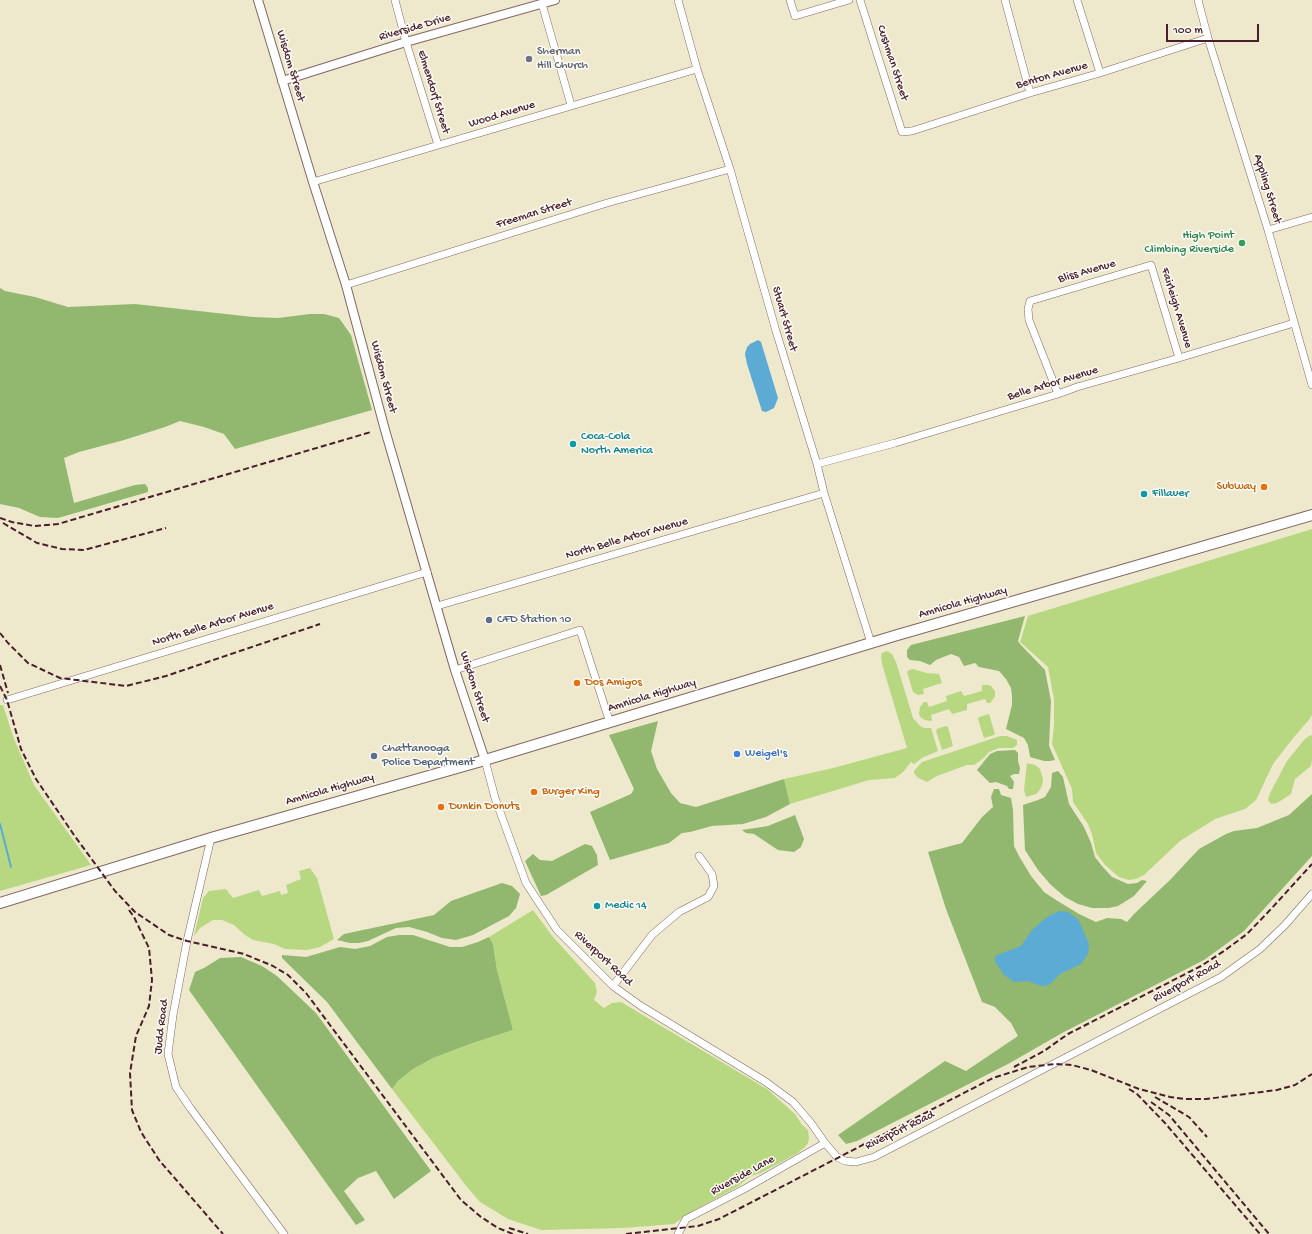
<!DOCTYPE html>
<html>
<head>
<meta charset="utf-8">
<style>
  body { margin:0 }
  #map { position:relative; width:1312px; height:1234px; overflow:hidden; background:#eee9cd; font-family:"Gochi Hand",sans-serif }
  canvas { display:block }
  .scale { position:absolute; left:1166px; top:24px; width:93px; height:18px; box-sizing:border-box; border:2px solid #4a1f2b; border-top:0; padding-left:5px; font-size:12px; line-height:14px; white-space:nowrap; color:#4a1f2b; -webkit-text-stroke:3px #fdfcf7; paint-order:stroke }
</style>
</head>
<body>
<div id="map">
<canvas width="1312" height="1234"></canvas>
<div class="scale">100 m</div>
</div>
<script>
const ctx = document.querySelector('canvas').getContext('2d');
ctx.lineJoin = 'round';
function fillPath(path, color) { ctx.fillStyle = color; ctx.fill(path, 'evenodd'); }
const toPath = rows => new Path2D(rows.map(r => 'M' + r).join(''));
function trace(path, color, width, dash) { ctx.strokeStyle = color; ctx.lineWidth = width; ctx.lineCap = dash ? 'butt' : 'round'; ctx.setLineDash(dash || []); ctx.stroke(path); }
function write(font, color, halo, rows, align = 'center') {
  ctx.font = font + ' "Gochi Hand",sans-serif'; ctx.lineWidth = 3; ctx.setLineDash([]); ctx.textBaseline = 'middle'; ctx.strokeStyle = halo; ctx.fillStyle = color; for (const [text, x, y, turn = 0] of rows) {
    ctx.save(); ctx.translate(x, y); ctx.rotate((+turn || 0) * Math.PI / 180); ctx.textAlign = isNaN(turn) ? turn : align; if (halo) ctx.strokeText(text, 0, 0); ctx.fillText(text, 0, 0); ctx.restore();
  }
}
const green = toPath([
  [1312,529,1312,715,1308,721,1294,737,1273,764,1256,800,1245,809,1215,819,1180,841,1144,875,1136,879,1129,880,1119,877,1105,865,1096,853,1092,834,1088,824,1073,802,1072,789,1052,744,1054,725,1054,699,1048,667,1020,642,1028,616],
  [887,651,892,654,896,662,913,718,920,726,924,728,931,728,938,751,922,758,914,764,911,762,903,772,895,778,869,780,790,804,784,779,833,768,907,748,882,664,881,655,882,653],
  [913,669,927,673,939,674,942,683,923,689,924,694,918,695,913,692,907,672,909,670],
  [982,685,988,685,991,686,995,691,995,697,990,703,987,703,985,699,967,704,967,710,952,714,949,709,931,715,932,720,931,721,925,720,920,717,919,713,920,707,924,702,927,702,929,707,947,701,946,696,961,691,964,696,982,691],
  [0,705,3,705,14,739,34,785,91,865,0,891],
  [989,714,995,734,994,735,984,738,978,719,979,717],
  [946,726,948,727,953,746,942,750,936,731,937,729],
  [1312,735,1312,760,1311,766,1295,779,1291,794,1277,803,1271,804,1268,800,1270,793,1287,761,1304,740,1309,736],
  [1000,736,1007,736,1017,740,1017,745,1013,748,999,748,989,752,984,758,974,765,967,765,937,776,927,782,917,777,914,773,914,771,922,762],
  [1027,763,1035,765,1040,769,1043,779,1042,786,1039,791,1036,794,1026,797,1024,790],
  [310,868,317,878,334,939,320,947,307,950,285,949,274,944,253,940,245,935,234,925,222,920,213,920,200,928,194,936,203,898,209,891,226,889,233,898,259,890,262,896,280,891,281,895,288,893,286,885,301,879,299,871],
  [533,910,553,937,595,983,597,992,594,1000,604,1008,612,1003,621,1002,767,1089,795,1114,802,1125,808,1130,809,1138,808,1143,804,1148,796,1154,761,1173,751,1176,737,1187,689,1213,674,1224,624,1228,541,1230,508,1219,480,1202,467,1187,392,1089,398,1081,413,1069,433,1058,473,1043,513,1030,497,970,493,944,489,937]
]);
const forest = toPath([
  [0,288,5,291,35,297,68,307,135,304,253,317,278,318,310,314,324,314,339,318,351,335,372,410,235,449,224,434,204,427,180,421,165,427,124,440,79,452,64,458,74,503,135,485,145,484,148,488,148,492,58,518,40,517,19,508,0,504],
  [1025,616,1018,641,1020,644,1045,670,1051,701,1049,746,1055,760,1050,761,1044,761,1030,757,1028,745,1024,738,1006,729,1012,705,1012,696,1011,688,1006,679,999,671,979,667,975,663,964,666,959,657,951,654,936,660,930,665,920,661,910,660,907,657,907,650,911,645],
  [658,721,651,751,657,769,671,793,680,803,696,807,784,779,790,804,766,817,743,824,712,826,690,832,682,833,669,843,610,860,590,812,631,794,634,789,609,735],
  [1015,750,1018,753,1018,761,1020,768,1019,774,1014,774,1010,776,1014,782,1013,789,1009,789,1007,786,996,782,990,783,977,770,990,754,997,751],
  [1058,771,1063,777,1069,804,1084,827,1091,843,1095,857,1102,866,1112,877,1128,884,1137,883,1142,880,1147,881,1134,896,1118,906,1109,908,1092,908,1078,904,1065,897,1051,885,1038,870,1025,850,1023,805,1038,800,1045,797,1051,787,1052,773],
  [994,789,999,789,1001,795,1011,798,1013,810,1014,846,1019,856,1031,876,1044,892,1056,900,1079,914,1096,922,1107,918,1121,919,1127,922,1134,914,1170,880,1199,849,1226,834,1234,831,1257,828,1289,815,1312,794,1312,856,1244,931,1204,960,1064,1032,1008,1064,857,1141,846,1144,838,1135,945,1061,966,1071,1018,1036,1011,1023,995,1007,982,1002,946,909,928,852,962,843,982,817,993,807,991,797],
  [795,815,804,839,801,847,794,852,778,850,754,834,746,833,742,830,768,826],
  [585,844,592,846,597,855,598,865,546,895,541,896,525,861,533,854,540,860,552,861],
  [502,883,512,886,520,894,516,908,509,916,473,935,456,940,442,938,427,932,409,927,396,928,368,941,359,943,350,943,337,940,344,934,434,915,451,901],
  [399,935,413,935,450,947,462,947,478,942,489,937,493,944,497,970,513,1030,473,1043,433,1058,413,1069,398,1081,392,1089,327,1002,282,958,282,955,306,957,340,947,355,949,370,946,387,937],
  [241,957,262,966,277,976,316,1013,431,1171,394,1199,376,1171,358,1178,344,1191,365,1220,356,1225,189,990,195,972,204,968,220,958]
]);
const water = toPath([
  [758,340,761,342,778,398,774,408,766,412,762,411,747,364,745,354,747,347,750,344],
  [1059,911,1068,912,1078,919,1089,944,1088,954,1081,964,1060,974,1049,985,1041,986,1028,981,1014,982,1003,974,995,961,995,956,1021,946,1032,930,1047,917]
]);
const stream = toPath([
  [0,824,11,867]
]);
const minor = toPath([
  [395,0,406,42,438,145],
  [678,0,697,69,730,169,776,331,817,464,824,493,871,643],
  [790,0,795,16,849,0],
  [860,0,902,132,912,131,1030,93,1100,73,1208,38],
  [1005,0,1030,93],
  [1077,0,1100,73],
  [1198,0,1208,38,1268,230,1312,385],
  [542,4,571,105],
  [313,182,697,69],
  [1268,230,1312,217],
  [346,285,607,203,730,169],
  [1058,394,1029,320,1028,309,1030,301,1151,265,1179,358],
  [817,464,895,443,1058,394,1077,387,1179,358,1294,323],
  [437,606,824,493],
  [455,670,580,630,610,723],
  [7,700,427,572],
  [485,760,495,798,526,883,557,930,613,986,641,1006,766,1082,793,1102,811,1123,825,1143,837,1157,845,1161,856,1162,874,1157,1221,977,1260,949,1285,925,1312,894],
  [211,838,187,941,173,1015,168,1054,176,1087,191,1109,284,1234],
  [613,986,652,935,679,912,708,897,714,886,712,874,699,856],
  [678,1234,686,1219,746,1188,825,1143]
]);
const tertiary = toPath([
  [258,0,313,182,346,285,385,430,455,670,485,760],
  [282,81,406,42,555,0]
]);
const primary = toPath([
  [0,903,211,838,485,760,894,636,1312,515]
]);
const rail = toPath([
  [0,518,12,522,34,526,58,524,371,432],
  [3,523,37,543,62,549,84,550,166,528],
  [0,633,8,643,28,663,60,678,126,686,166,676,320,624],
  [0,665,8,693],
  [0,686,7,700,21,749,36,779,74,835,115,891,135,912,169,935,187,941,244,954,273,966,288,975,306,993,461,1200,481,1217,498,1228,513,1234],
  [129,910,134,917,149,948,152,980,149,1006,136,1036,130,1073,132,1110,141,1132,159,1160,223,1234],
  [1014,1067,1044,1051,1068,1034,1201,966,1224,951,1247,934,1271,909,1312,864],
  [1129,1089,1137,1094,1165,1123,1260,1234],
  [1155,1097,1189,1117,1207,1137],
  [1151,1102,1169,1115,1269,1234],
  [509,1228,528,1234],
  [626,1234,698,1226,719,1219,993,1078,1028,1067,1055,1064,1072,1065,1091,1070,1139,1089,1170,1097,1185,1099,1206,1099,1277,1090,1295,1085,1312,1074]
]);
const markers = [
  [529,59,4,"#6b7280"],
  [1242,243,4,"#2e9e5b"],
  [573,444,4,"#0f9aa8"],
  [1264,487,4,"#e8710a"],
  [1144,494,4,"#0f9aa8"],
  [489,620,4,"#5c6f8a"],
  [577,683,4,"#e8710a"],
  [737,754,4,"#3f7fe0"],
  [374,756,4,"#5c6f8a"],
  [534,792,4,"#e8710a"],
  [441,807,4,"#e8710a"],
  [597,906,4,"#0f9aa8"]
];
const streetNames = [
  ["Riverside Drive",415,28,-16],
  ["Cushman Street",892,63,72],
  ["Wisdom Street",290,66,73],
  ["Benton Avenue",1052,76,-16],
  ["Elmendorf Street",433,92,73],
  ["Wood Avenue",502,115,-17],
  ["Appling Street",1267,189,73],
  ["Freeman Street",534,214,-17],
  ["Bliss Avenue",1087,272,-16],
  ["Fairleigh Avenue",1176,308,73],
  ["Stuart Street",784,319,74],
  ["Wisdom Street",383,377,75],
  ["Belle Arbor Avenue",1053,384,-17],
  ["North Belle Arbor Avenue",627,539,-16],
  ["Amnicola Highway",963,603,-16],
  ["North Belle Arbor Avenue",213,625,-17],
  ["Wisdom Street",474,687,72],
  ["Amnicola Highway",652,696,-17],
  ["Amnicola Highway",330,790,-16],
  ["Riverport Road",603,959,43],
  ["Riverport Road",1187,982,-29],
  ["Judd Road",162,1027,-83],
  ["Riverport Road",900,1131,-26],
  ["Riverside Lane",743,1176,-29]
];
const worshipNames = [
  ["Sherman",537,52],
  ["Hill Church",537,66]
];
const leisureNames = [
  ["High Point",1234,236],
  ["Climbing Riverside",1234,250]
];
const cultureNames = [
  ["Coca-Cola",581,437],
  ["North America",581,451],
  ["Fillauer",1152,494],
  ["Medic 14",605,906]
];
const foodNames = [
  ["Subway",1256,487,"right"],
  ["Dos Amigos",585,683],
  ["Burger King",542,792],
  ["Dunkin Donuts",449,807]
];
const serviceNames = [
  ["CFD Station 10",497,620],
  ["Chattanooga",382,749],
  ["Police Department",382,763]
];
const shopNames = [
  ["Weigel's",745,754]
];
fillPath(green, '#b7d880');
fillPath(forest, '#91b86e');
fillPath(water, '#5babd5');
trace(stream, '#5babd5', 2);
trace(minor, '#836664', 8);
trace(tertiary, '#836664', 10);
trace(primary, '#836664', 12);
trace(minor, '#fff', 7);
trace(tertiary, '#fff', 8);
trace(primary, '#fff', 10);
trace(rail, '#4a1f2b', 2, [6, 3]);
for (const [x, y, r, color] of markers) { const dot = new Path2D(); dot.arc(x, y, r, 0, 2 * Math.PI); ctx.fillStyle = color; ctx.fill(dot); trace(dot, '#fdfcf7', 1.5); }
write('12px', '#4a1f2b', '#fdfcf7', streetNames);
write('12px', '#5b616d', '#fdfcf7', worshipNames, 'left');
write('12px', '#27864d', '#fdfcf7', leisureNames, 'right');
write('12px', '#0d838f', '#fdfcf7', cultureNames, 'left');
write('12px', '#c56008', '#fdfcf7', foodNames, 'left');
write('12px', '#4e5e75', '#fdfcf7', serviceNames, 'left');
write('12px', '#366cbe', '#fdfcf7', shopNames, 'left');
</script>
</body>
</html>
